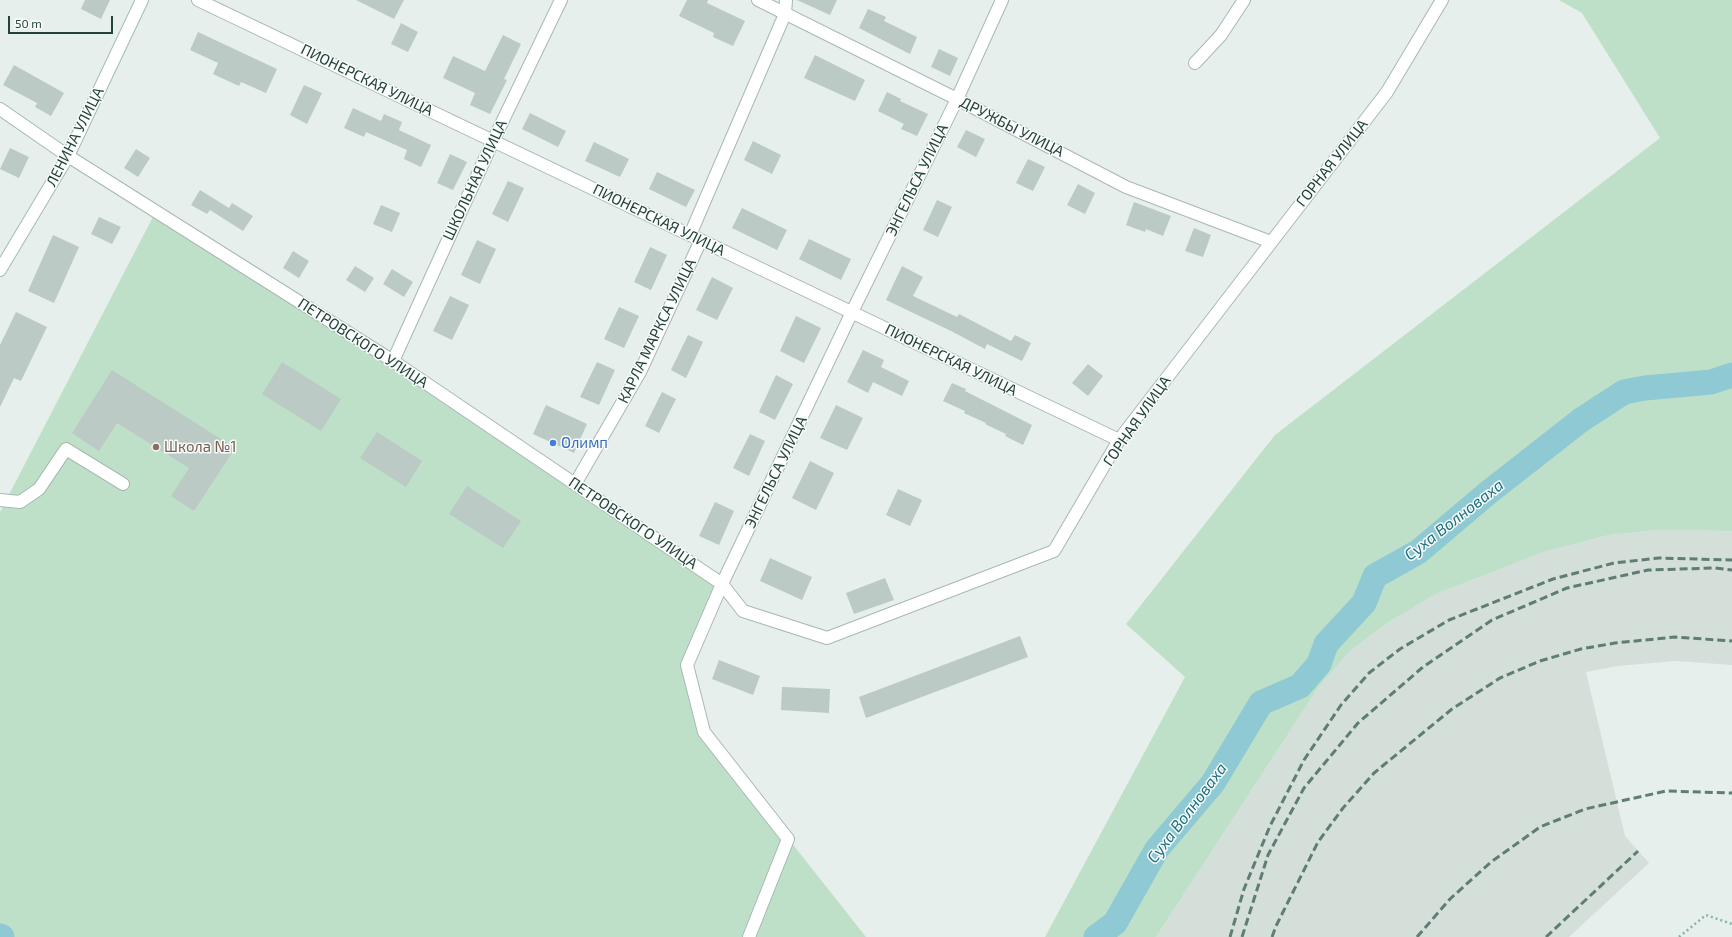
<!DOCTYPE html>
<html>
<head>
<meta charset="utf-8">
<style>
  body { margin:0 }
  #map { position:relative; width:1732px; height:937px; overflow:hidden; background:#e6efeb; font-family:"Exo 2",sans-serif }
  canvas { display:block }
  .scale { position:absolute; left:8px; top:16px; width:105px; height:18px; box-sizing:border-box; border:2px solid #24423a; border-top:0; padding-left:5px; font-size:12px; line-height:14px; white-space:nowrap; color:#24423a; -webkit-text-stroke:3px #f7fbf9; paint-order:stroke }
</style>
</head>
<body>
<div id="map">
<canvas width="1732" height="937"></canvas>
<div class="scale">50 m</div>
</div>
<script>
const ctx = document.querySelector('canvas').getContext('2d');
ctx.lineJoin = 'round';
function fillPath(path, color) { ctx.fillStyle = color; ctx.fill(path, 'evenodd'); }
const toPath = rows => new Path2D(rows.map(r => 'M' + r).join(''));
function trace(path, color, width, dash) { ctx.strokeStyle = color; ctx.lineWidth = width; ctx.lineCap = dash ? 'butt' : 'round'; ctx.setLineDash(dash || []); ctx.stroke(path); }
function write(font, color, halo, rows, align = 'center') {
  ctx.font = font + ' "Exo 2",sans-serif'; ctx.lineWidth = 3; ctx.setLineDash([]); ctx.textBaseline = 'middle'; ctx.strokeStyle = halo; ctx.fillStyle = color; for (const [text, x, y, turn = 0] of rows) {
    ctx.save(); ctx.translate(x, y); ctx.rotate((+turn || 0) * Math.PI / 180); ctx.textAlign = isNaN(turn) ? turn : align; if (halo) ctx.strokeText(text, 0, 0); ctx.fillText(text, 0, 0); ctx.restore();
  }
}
const built = toPath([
  [1657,530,1732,531,1732,665,1676,661,1618,666,1586,672,1625,836,1649,863,1569,937,1156,937,1318,688,1349,652,1384,625,1436,594,1544,552,1609,535]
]);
const green = toPath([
  [1559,0,1732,0,1732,531,1657,530,1609,535,1544,552,1436,594,1384,625,1349,652,1318,688,1156,937,1045,937,1185,677,1126,624,1275,435,1660,138,1582,13],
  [156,211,722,584,687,665,704,732,866,937,0,937,0,512]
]);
const river = toPath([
  [0,936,2,937],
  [1096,937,1115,923,1157,849,1213,783,1261,703,1300,686,1319,664,1326,644,1364,603,1375,576,1418,552,1489,492,1581,420,1624,392,1645,388,1711,382,1732,375]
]);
const building = toPath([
  [85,0,110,0,101,19,81,9],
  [356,0,404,0,394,19],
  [687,0,708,0,707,3,745,21,733,46,713,37,714,33,679,16],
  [797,0,837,0,830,15],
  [868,9,886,17,884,21,917,37,910,54,859,28],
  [401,23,418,32,408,52,391,44],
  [198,32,277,69,266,93,241,82,239,86,213,74,218,63,190,50],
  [503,35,521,44,504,79,507,80,490,114,470,105,475,93,443,78,453,56,485,71],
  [939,49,958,58,950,76,931,67],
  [815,55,865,80,855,101,804,78],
  [14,65,64,93,51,116,35,107,37,103,3,85],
  [304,85,322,93,307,124,290,115],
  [887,92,901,99,900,101,928,114,917,136,901,129,904,124,878,111],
  [353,108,381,121,384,114,402,122,399,130,431,145,421,167,404,159,407,150,366,132,364,137,344,128],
  [530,113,566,131,558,147,522,129],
  [966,130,985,139,976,157,957,147],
  [753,141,781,155,772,174,744,160],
  [594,142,629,159,620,177,585,161],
  [10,148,29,157,19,178,0,169],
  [136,149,150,158,138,177,124,168],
  [450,154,467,162,453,190,437,183],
  [1028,159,1045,167,1033,191,1016,183],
  [657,172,695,190,686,207,649,189],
  [508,181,524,188,508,222,492,214],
  [1078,184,1095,193,1085,214,1067,205],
  [200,190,229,208,232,203,253,216,243,231,210,210,207,214,191,205],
  [937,200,952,207,938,237,923,230],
  [1134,202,1171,216,1163,236,1146,229,1145,232,1126,225],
  [381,205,400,213,392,232,373,224],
  [742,208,787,230,777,250,732,228],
  [99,217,121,227,112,244,91,234],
  [1194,228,1211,235,1203,257,1185,251],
  [53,235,79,247,54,303,28,291],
  [809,239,851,259,841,280,799,259],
  [477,240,496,249,480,284,461,275],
  [650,247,667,255,651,290,634,282],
  [293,251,309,261,299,278,283,268],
  [355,266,374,278,365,292,346,280],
  [902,266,923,277,913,296,957,317,959,314,1011,341,1015,335,1031,343,1022,361,987,344,985,349,951,331,886,300],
  [392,269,413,282,404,297,383,284],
  [712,277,733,288,717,320,696,310],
  [450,296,469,305,452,340,433,331],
  [619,307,639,316,624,348,604,339],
  [16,312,47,327,21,381,14,378,0,407,0,345],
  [796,316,821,328,804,363,780,351],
  [688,335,703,342,686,378,671,370],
  [863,350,884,360,881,367,909,381,902,396,873,382,868,393,847,382],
  [282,362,341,399,321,431,262,394],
  [597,362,615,370,599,405,580,397],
  [1088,364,1103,376,1088,396,1072,383],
  [112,370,235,448,194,511,171,496,189,468,117,423,99,451,72,433],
  [776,375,793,384,775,420,759,412],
  [952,383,966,389,965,391,1032,425,1023,445,1005,436,1006,434,985,424,986,423,964,413,965,411,943,401],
  [662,392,676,399,659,433,645,426],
  [546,405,587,424,574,453,533,434],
  [836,405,863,418,847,450,820,438],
  [377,432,422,461,406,487,360,458],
  [750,434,765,441,749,476,733,468],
  [810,461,834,473,816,510,792,498],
  [467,486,521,521,503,548,449,514],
  [898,489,922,500,910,526,886,515],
  [715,502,734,511,719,545,699,536],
  [770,558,812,577,802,600,760,581],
  [885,578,894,600,854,614,846,593],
  [1020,636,1028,657,866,718,859,697],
  [719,660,760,676,753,695,712,679],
  [782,687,830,689,829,713,781,710]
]);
const path = toPath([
  [1679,937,1706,915,1732,924]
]);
const street = toPath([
  [198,0,1119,440],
  [758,0,957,99,1126,187,1271,242],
  [1195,63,1221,35,1244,0],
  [0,109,68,156,393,361,575,484,722,584,743,611,827,638,1054,551,1119,440,1387,92,1442,0],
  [690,235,785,14,786,0],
  [393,361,493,141,561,0],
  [575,484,640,372,701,240],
  [0,500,20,502,39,489,66,449,123,484],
  [749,937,788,839,704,732,687,665,722,584,852,312,957,99,1002,0]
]);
const secondary = toPath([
  [0,270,68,156,142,0]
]);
const rail = toPath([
  [1230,937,1244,889,1270,826,1304,760,1341,705,1369,673,1400,649,1449,620,1553,579,1614,563,1659,558,1732,560],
  [1242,937,1268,855,1304,788,1358,723,1423,667,1492,620,1567,588,1648,570,1715,568,1732,570],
  [1272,937,1276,926,1318,842,1343,808,1374,773,1452,709,1500,678,1540,661,1581,649,1615,643,1675,637,1732,641],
  [1417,937,1450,899,1491,862,1540,827,1585,809,1666,791,1732,793],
  [1546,937,1638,851]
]);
const markers = [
  [553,443,4,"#3f7fe0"],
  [156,447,4,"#8d6e63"]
];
const streetNames = [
  ["ПИОНЕРСКАЯ УЛИЦА",367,80,26],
  ["ДРУЖБЫ УЛИЦА",1012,127,27],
  ["ЛЕНИНА УЛИЦА",75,137,-63],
  ["ГОРНАЯ УЛИЦА",1332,163,-52],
  ["ШКОЛЬНАЯ УЛИЦА",475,180,-65],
  ["ЭНГЕЛЬСА УЛИЦА",917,180,-64],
  ["ПИОНЕРСКАЯ УЛИЦА",659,220,26],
  ["КАРЛА МАРКСА УЛИЦА",657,331,-64],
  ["ПЕТРОВСКОГО УЛИЦА",363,343,33],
  ["ПИОНЕРСКАЯ УЛИЦА",951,360,26],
  ["ГОРНАЯ УЛИЦА",1137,421,-55],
  ["ЭНГЕЛЬСА УЛИЦА",776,472,-64],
  ["ПЕТРОВСКОГО УЛИЦА",633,523,34]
];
const shopNames = [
  ["Олимп",561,443]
];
const educationNames = [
  ["Школа №1",164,447]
];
const waterNames = [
  ["Суха Волноваха",1454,520,-38],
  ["Суха Волноваха",1187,813,-53]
];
fillPath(built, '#d4dfda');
fillPath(green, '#bfe0c8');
trace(river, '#8ec9d4', 25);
fillPath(building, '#bbcac4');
trace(street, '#a8b8b2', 14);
trace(secondary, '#a4bbb3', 14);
trace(path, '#86b3a5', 2.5, [2, 3]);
trace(street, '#fff', 12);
trace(secondary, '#fff', 12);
trace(rail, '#5f7d75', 3, [8, 4]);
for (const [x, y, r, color] of markers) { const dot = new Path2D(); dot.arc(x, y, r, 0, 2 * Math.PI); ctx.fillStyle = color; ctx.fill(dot); trace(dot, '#f7fbf9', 1.5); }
write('15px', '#24423a', '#f7fbf9', streetNames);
write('15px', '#366cbe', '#f7fbf9', shopNames, 'left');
write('15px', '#785e54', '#f7fbf9', educationNames, 'left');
write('italic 16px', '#1c6f80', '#f7fbf9', waterNames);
</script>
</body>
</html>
